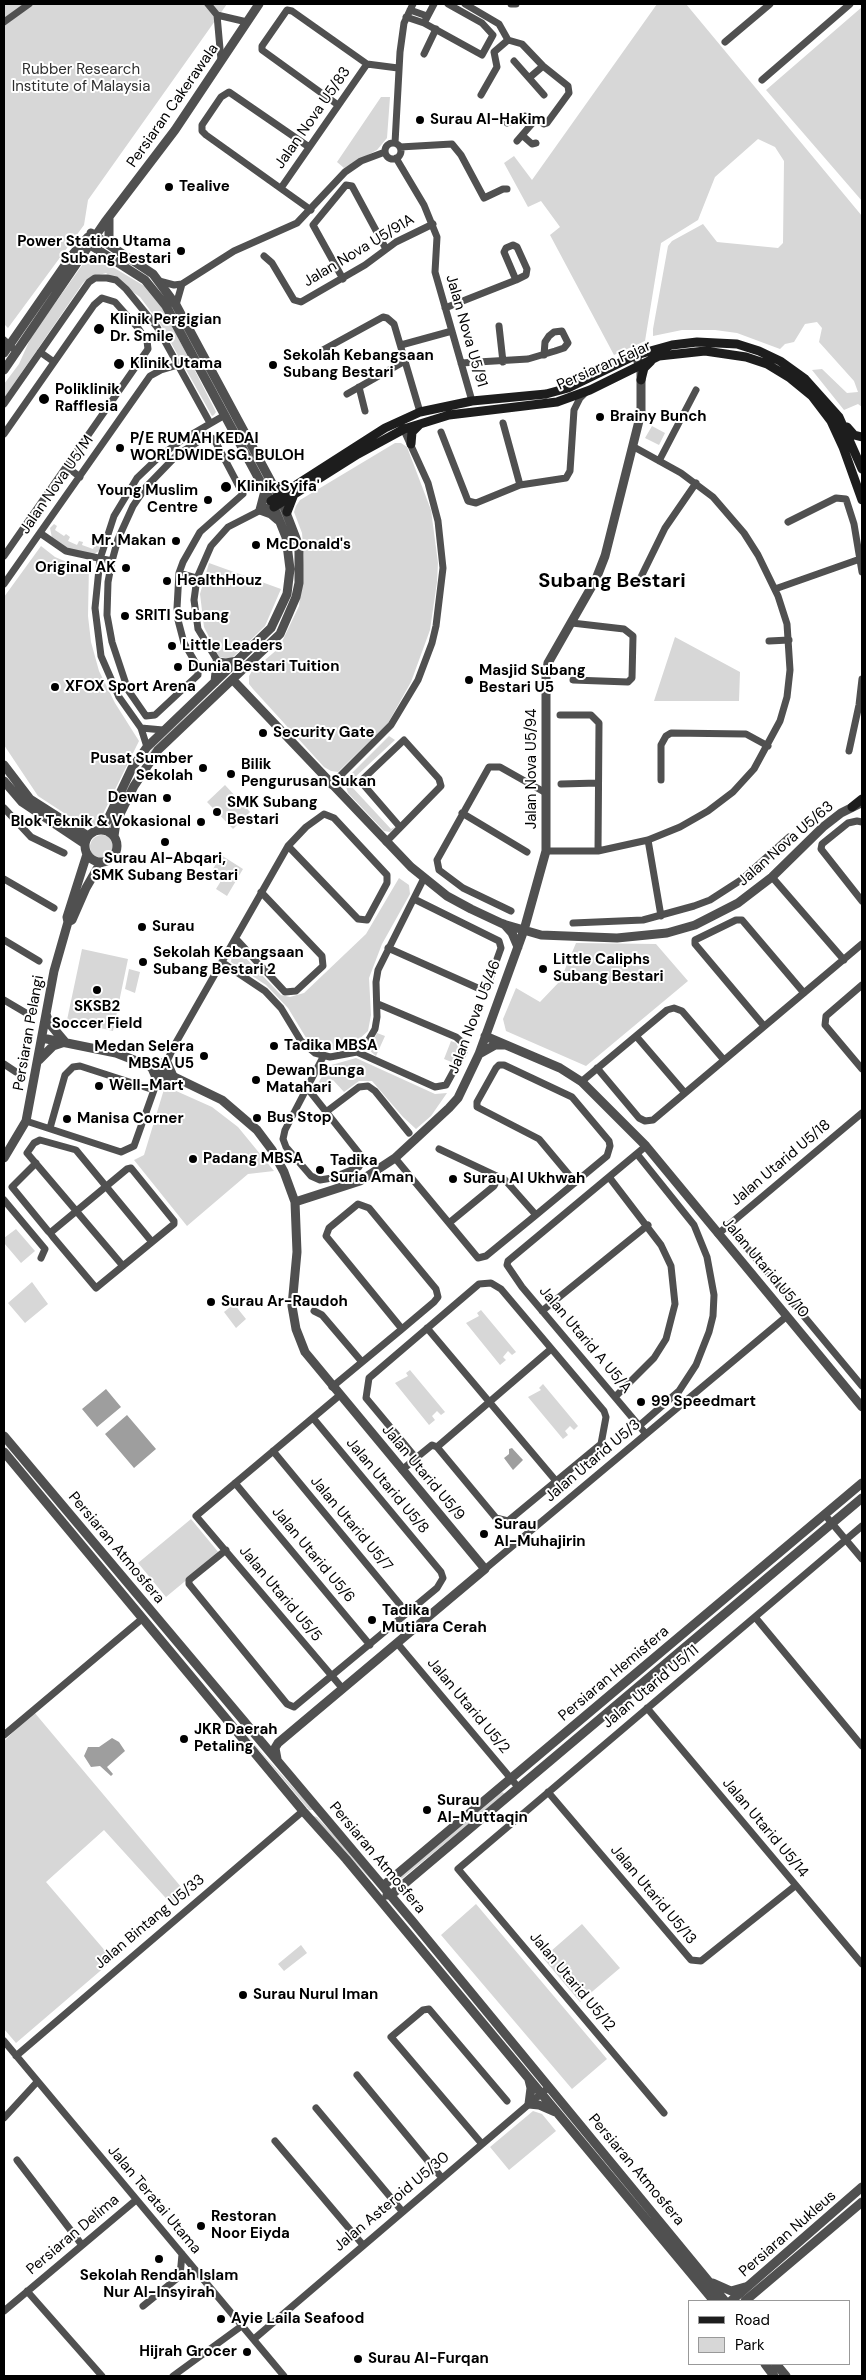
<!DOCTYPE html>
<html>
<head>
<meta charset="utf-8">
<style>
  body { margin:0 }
  #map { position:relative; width:866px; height:2380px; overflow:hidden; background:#fff; font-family:"DM Sans",sans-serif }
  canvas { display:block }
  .frame { position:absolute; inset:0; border:5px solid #000; pointer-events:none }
  .legend { position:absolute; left:688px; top:2300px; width:162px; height:65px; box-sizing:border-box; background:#fff; border:1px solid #999; margin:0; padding:6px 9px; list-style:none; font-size:15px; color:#000 }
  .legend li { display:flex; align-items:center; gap:10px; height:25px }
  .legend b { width:25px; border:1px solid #999 }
</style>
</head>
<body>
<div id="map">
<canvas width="866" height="2380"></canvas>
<div class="frame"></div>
<ul class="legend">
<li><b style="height:6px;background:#1d1d1d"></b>Road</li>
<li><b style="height:14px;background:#d7d7d7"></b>Park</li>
</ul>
</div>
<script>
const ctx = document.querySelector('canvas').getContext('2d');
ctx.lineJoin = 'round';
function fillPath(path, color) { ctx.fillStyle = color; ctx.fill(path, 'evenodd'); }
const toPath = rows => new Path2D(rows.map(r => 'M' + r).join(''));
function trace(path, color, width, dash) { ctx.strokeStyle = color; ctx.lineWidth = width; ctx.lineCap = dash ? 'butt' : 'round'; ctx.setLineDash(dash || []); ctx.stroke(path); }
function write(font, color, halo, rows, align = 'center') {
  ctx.font = font + ' "DM Sans",sans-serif'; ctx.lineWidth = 4; ctx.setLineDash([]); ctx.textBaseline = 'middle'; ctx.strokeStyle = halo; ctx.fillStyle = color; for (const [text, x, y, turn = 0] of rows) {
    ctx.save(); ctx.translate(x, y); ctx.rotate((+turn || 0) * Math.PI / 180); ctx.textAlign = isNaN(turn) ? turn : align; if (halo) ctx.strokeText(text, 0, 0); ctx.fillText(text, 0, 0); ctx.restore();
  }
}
const green = toPath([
  [4,4,227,4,88,200,84,225,8,328,4,324],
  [657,4,686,4,862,216,862,407,858,404,844,410,812,370,822,369,847,393,858,392,854,381,819,342,822,328,817,322,805,324,794,342,785,344,780,349,737,333,715,330,682,330,653,336,653,329,668,246,672,241,703,224,717,242,778,248,783,243,784,161,775,147,758,139,715,177,698,220,661,243,645,341,614,355,550,235,560,227,541,201,528,207,504,163,514,156,532,180],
  [862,7,862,201,766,90],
  [381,97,390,97,387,138,377,150,344,168,337,162],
  [101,260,151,290,163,308,216,412,214,415,212,416,161,325,140,297,106,273,88,278,83,283,4,398,4,384,19,364,31,337,83,264],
  [652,426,665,433,659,445,645,438],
  [395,443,401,443,407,447,431,510,438,563,437,582,430,630,411,682,388,723,338,772,331,771,324,767,253,689,249,684,249,676,252,671,279,648,299,606,304,555,302,533,294,512,296,506,300,500],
  [54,524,57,526,55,530,64,536,66,534,70,537,68,541,77,545,79,541,83,542,82,545,93,549,95,545,100,547,99,551,94,554,68,549,52,538,50,528],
  [41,546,55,557,69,563,89,565,88,616,91,642,99,671,115,703,139,741,98,824,87,828,38,796,4,745,4,597],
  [209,563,281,589,265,626,231,659,219,657,204,627,200,594],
  [675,637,740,672,739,701,654,701],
  [219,684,165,738,112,829,107,827,153,747],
  [389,736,395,740,353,779,352,783,352,787,391,829,396,826,390,832,384,831,348,793,345,784,345,780],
  [225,785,250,812,233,829,207,802],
  '90 847a12 12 0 1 1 24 0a12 12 0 1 1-24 0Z',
  [221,855,243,869,227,896,216,889,224,876,213,869],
  [399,878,409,885,410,894,382,944,369,978,371,1015,368,1031,354,1044,336,1050,322,1049,308,1041,288,1008,266,985,231,962,232,955,235,953,241,953,281,995,290,997,304,993,366,934],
  [576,943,656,944,688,981,586,1066,506,1031,503,1019,516,988,540,1002,560,981],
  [82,949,128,959,113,1031,67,1020],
  [129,969,140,972,135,993,125,989],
  [377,1033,385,1036,376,1056,369,1050],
  [451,1041,456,1043,459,1049,454,1063,444,1059],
  [356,1058,435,1094,447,1093,431,1116,416,1129,403,1117,372,1081,359,1081,344,1092,333,1080,318,1093,317,1085,328,1066],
  [165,1086,212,1107,238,1127,274,1171,248,1174,187,1226,134,1160,144,1155],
  [16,1229,35,1251,21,1263,4,1243,4,1238],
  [32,1282,48,1304,25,1323,8,1303],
  [234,1304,246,1319,236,1328,224,1312],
  [481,1310,516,1352,512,1355,508,1351,503,1357,506,1360,500,1365,466,1323,479,1316,477,1313],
  [410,1370,445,1412,441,1415,437,1411,432,1416,435,1420,429,1425,395,1383,408,1376,406,1373],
  [543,1384,578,1426,574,1430,570,1426,565,1431,568,1435,563,1439,528,1397,541,1390,539,1388],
  [191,1519,219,1553,166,1597,138,1563],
  [34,1712,187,1894,173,1906,104,1830,46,1882,113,1960,16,2043,4,2029,4,1741],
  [233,1719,269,1761,314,1810,309,1810],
  [502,1792,505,1794,399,1881,399,1878],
  [313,1816,317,1817,348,1850,372,1878,371,1880],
  [476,1904,607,2059,572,2089,441,1935],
  [582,1924,620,1968,580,2002,543,1958],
  [301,1945,307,1953,284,1971,278,1964],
  [533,2111,542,2114,556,2131,509,2170,490,2147]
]);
const water = toPath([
  [106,1389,121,1407,97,1427,82,1409],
  [127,1415,156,1449,134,1468,105,1434],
  [512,1448,523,1460,513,1470,504,1458,509,1454,509,1449],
  [112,1738,119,1742,125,1751,107,1767,113,1774,111,1776,100,1766,91,1767,84,1756,88,1747,99,1747]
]);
const minor = toPath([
  [208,4,217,15,221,60],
  [465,4,499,24,508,40],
  [511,4,516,4],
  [410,10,427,16],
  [217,15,247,22],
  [406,17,424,23,482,55,493,35,482,23,448,4],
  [4,22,29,4],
  [424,23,434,4],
  [725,42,770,4],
  [424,54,436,29],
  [514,61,544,95],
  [529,78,543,66],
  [762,80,850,4],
  [481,95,497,67,494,52,508,40,522,44,543,66,568,86,569,93,547,123,544,124,536,119,517,141],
  [338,105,262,50,262,46,287,10,292,11,367,64,398,68],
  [507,123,525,116,533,121],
  [523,136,532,144,536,143],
  [395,143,400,52,404,23,413,4],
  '385 151a8 8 0 1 1 16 0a8 8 0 1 1-16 0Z',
  [309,147,229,92,221,97,202,125,202,131,206,135,311,210],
  [400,147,452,144,461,155,484,198,503,189,507,189],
  [396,158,424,205,437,237,435,272,472,401],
  [281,188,367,64],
  [264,256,272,263,294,300,301,302,365,265,396,242,433,224],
  [343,279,313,225,346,185,352,186,386,249],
  [159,281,174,285,182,284,234,251,297,223,345,172,361,161,385,152],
  [176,305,182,284],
  [445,308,516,280,526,275,527,269,517,247,513,245,506,248,504,252,516,280],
  [499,326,503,362],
  [4,340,17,352],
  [401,345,452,331],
  [321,351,383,317,387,318,394,324,420,412],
  [40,352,54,362],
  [461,363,528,359,555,351,564,348,568,343,562,331,554,332,549,336,545,342,544,355],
  [359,387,365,411],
  [347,394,405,361],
  [4,404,89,282,95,278,107,278,116,280,126,289,157,327,210,423],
  [503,423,520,485],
  [441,432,468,501,476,503,520,485,566,478,570,471,574,410,580,398,585,393],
  [4,434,94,305,102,298,115,302,138,328,147,341,148,349,4,556],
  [207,436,214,439,243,494,200,532,183,562,179,573,177,608,178,620,184,643,198,667,198,675,155,715,146,716,128,690,112,642,107,615,108,582,112,561,118,539,133,506,146,487,177,455,207,436],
  [659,461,696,390],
  [67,467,80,477],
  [788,522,836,498,846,499,854,524,862,572],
  [40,533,66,551,112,561],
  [179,573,197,578],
  [638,583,665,528,696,483],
  [4,584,150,376,161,370,178,365],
  [775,589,860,559],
  [572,623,624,629,633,636,632,678,628,682,573,680],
  [769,641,789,640],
  [220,665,198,629,194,600,197,578,211,546,228,527,267,507,274,507],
  [560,715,591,715,599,723,598,851],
  [141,728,163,730],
  [147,747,141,728,119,697,101,656,95,608,100,559,114,516,137,478,160,456,182,440,225,415],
  [849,751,859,705,862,679],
  [661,780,661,745,666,736,671,733,746,734,768,746],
  [561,784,598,783],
  [331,785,391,725,418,680,432,643,436,626,443,568,438,521,428,483,402,426],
  [4,808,31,837,64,853],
  [462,813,527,852],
  [862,822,857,821,848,823,822,844,821,849,862,901],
  [648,840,661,916],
  [386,842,441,786,439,779,404,740,364,778,362,783,400,827],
  [546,851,598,851,648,840,680,827,708,811,733,792,754,769,780,721,787,697,790,670,787,624,778,596,758,555,744,533,713,497,681,473,634,447],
  [772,877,844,960],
  [4,879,54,908],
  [511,911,463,888,439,870,437,860,489,767,500,767,546,793],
  [573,923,643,920,694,906,710,900,741,880,789,837],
  [236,939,285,992,296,991,323,966,322,956,261,892],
  [4,940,39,961],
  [388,948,480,989,488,984,501,948,499,941,414,899],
  [223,963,265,991,281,1008,301,1041,315,1053,330,1057,357,1052,368,1041,375,1029,377,1017,376,982,378,970,424,878],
  [862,985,826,1016,825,1025,862,1069],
  [4,1000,26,1013],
  [764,1026,695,944,695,940,736,920,742,920,804,993],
  [636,1036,685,1093],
  [357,1052,435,1087,446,1085,464,1052,463,1043,456,1037,378,1004],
  [4,1064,16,1072],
  [597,1068,639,1118,645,1121,653,1120,862,944],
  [157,1082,150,1066,167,1060],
  [157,1082,174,1076,167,1060],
  [581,1082,667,1010,674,1008,682,1011,724,1060],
  [308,1089,362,1157,359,1167,332,1178,320,1180,311,1176,286,1147,283,1139,285,1130,323,1057],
  [326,1112,359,1087,368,1086,375,1091,409,1133],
  [26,1121,121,1152,134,1146,154,1090,174,1046,288,846,306,827,324,814,334,818,387,875,387,883,367,920,358,919,288,846],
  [50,1128,65,1075,73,1067,80,1066,154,1090],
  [646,1146,508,1261,507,1265,522,1287,646,1434],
  [439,1149,505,1180,536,1215],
  [637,1154,694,1225,707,1257,714,1295,713,1316,709,1332,696,1365,679,1391,639,1426],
  [395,1158,478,1258,486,1256,536,1215,607,1156,610,1146,609,1141,572,1097,504,1065,499,1065,496,1068,477,1102,477,1107,539,1139,575,1182],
  [36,1163,12,1187,48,1231,50,1233,53,1237,96,1288,174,1224,174,1221,131,1168,127,1169,50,1233],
  [609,1177,661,1245,671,1266,675,1304,666,1339,654,1358,615,1397],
  [4,1200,45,1249,41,1258],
  [449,1223,494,1186,498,1178],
  [728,1225,862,1386],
  [718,1234,862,1113],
  [123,1266,27,1153,34,1143,40,1140,76,1150,152,1242],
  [314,1311,322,1315,362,1362],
  [542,1311,648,1225],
  [427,1328,556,1481],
  [332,1387,402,1329,434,1302,438,1297,436,1289,369,1208,358,1204,329,1228,326,1236,402,1329],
  [340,1395,196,1516,343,1689],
  [437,1447,496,1518,508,1521,601,1444,606,1417,604,1411,501,1289,491,1283,479,1284,369,1378,366,1398,416,1458,432,1445,437,1447,551,1349],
  [273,1451,407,1613],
  [402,1470,416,1458],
  [235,1483,370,1645],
  [825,1515,862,1559],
  [226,1550,189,1580,189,1584,287,1704,294,1707,437,1588,443,1578,441,1572,313,1418],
  [485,1569,787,1316],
  [755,1617,862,1746],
  [397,1643,518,1787],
  [647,1708,862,1964],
  [4,1735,143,1618],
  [548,1792,691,1960,701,1961,795,1886],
  [4,2041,284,2376],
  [16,2056,303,1811],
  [357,2075,442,2178],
  [316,2108,402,2211],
  [664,2113,458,1869,862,1526],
  [4,2118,37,2082],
  [275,2141,363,2245],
  [482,2144,391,2037,423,2010,429,2009,507,2101],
  [17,2160,82,2245],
  [27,2291,102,2376],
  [143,2306,180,2276,182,2254],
  [4,2311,136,2200],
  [254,2339,549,2087],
  [173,2376,243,2325]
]);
const tertiary = toPath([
  [109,218,109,237,114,248],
  [91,233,153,274,176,305,282,502,299,546,299,583,296,597,280,634,158,750,134,786,116,822,114,836],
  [84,241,145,280,166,306,274,507,286,537,290,569,287,594,271,628,147,747,132,768,107,821,100,829],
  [4,353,72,255,88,237],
  [4,370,105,222,175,130,259,4],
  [265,491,260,510,271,514,278,520],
  [233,680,411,867,447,896,471,909,503,924,541,935,617,938,667,933,695,925,738,903,772,877,823,827,841,813,859,804],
  [215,682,217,662,226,663,238,661],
  [4,765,30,799,88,836],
  [4,781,22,802,85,844],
  '85 846a16 16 0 1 1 32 0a16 16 0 1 1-32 0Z',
  [68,922,72,920,86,888,101,862],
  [504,924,512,933,518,947],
  [46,1014,49,1023,65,1042],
  [485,1036,560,1068,582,1082,646,1146,862,1407],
  [42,1038,116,1053,162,1071,222,1100,257,1130,272,1150,284,1172,295,1202,297,1252,292,1306,296,1329,305,1352,485,1569,278,1743,275,1748,277,1759],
  [479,1054,495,1045,505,1045],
  [39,1060,53,1046,65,1042],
  [4,1158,26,1121,54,971,68,922,67,917,87,854],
  [295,1202,360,1181,395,1158,449,1108,458,1098,479,1054,524,930,546,851,546,676,548,663,596,579,605,556,641,413,641,371,636,355],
  [4,1436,413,1922,725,2301],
  [4,1452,303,1811,346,1859,714,2301],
  [383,1886,862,1483],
  [387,1895,391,1895,862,1498],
  [529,2080,531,2088,529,2104,539,2105,555,2112],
  [713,2283,731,2291,745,2287],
  [731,2301,862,2187],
  [745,2301,862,2202],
  [765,2364,774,2376],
  [776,2364,786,2376]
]);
const secondary = toPath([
  [641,380,644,368,651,361],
  [847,427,854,435,862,437],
  [411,444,412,432,419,425],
  [274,486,291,488],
  [271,501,385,428,420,412,472,401,546,394,568,388,636,355,672,345,697,342,737,344,759,351,780,361,805,379,839,417,862,469],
  [274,507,358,454,404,429,449,415,557,402,590,390,659,356,705,351,746,357,767,364,790,378,812,396,831,421,843,447,862,500],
  [287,512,294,494],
  [852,807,862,799]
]);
const markers = [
  [420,120,5,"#000"],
  [169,187,5,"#000"],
  [181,251,5,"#000"],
  [99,329,6,"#000"],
  [119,364,6,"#000"],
  [273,365,5,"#000"],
  [44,399,6,"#000"],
  [600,417,5,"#000"],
  [120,448,5,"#000"],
  [226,487,6,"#000"],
  [208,500,5,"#000"],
  [176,541,5,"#000"],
  [256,545,5,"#000"],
  [126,568,5,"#000"],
  [167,581,5,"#000"],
  [125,616,5,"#000"],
  [172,646,5,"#000"],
  [178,667,5,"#000"],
  [469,680,5,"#000"],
  [55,687,5,"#000"],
  [263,733,5,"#000"],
  [203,768,5,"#000"],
  [231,774,5,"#000"],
  [167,798,5,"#000"],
  [217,812,5,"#000"],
  [201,822,5,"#000"],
  [165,842,5,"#000"],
  [142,927,5,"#000"],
  [143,962,5,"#000"],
  [543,969,5,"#000"],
  [97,990,5,"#000"],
  [274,1046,5,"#000"],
  [204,1056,5,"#000"],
  [256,1080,5,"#000"],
  [99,1086,5,"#000"],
  [257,1118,5,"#000"],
  [67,1119,5,"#000"],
  [193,1159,5,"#000"],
  [320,1170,5,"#000"],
  [453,1179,5,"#000"],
  [211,1302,5,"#000"],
  [641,1402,5,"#000"],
  [484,1534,5,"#000"],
  [372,1620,5,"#000"],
  [184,1739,5,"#000"],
  [427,1810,5,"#000"],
  [243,1995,5,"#000"],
  [201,2226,5,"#000"],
  [159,2259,5,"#000"],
  [221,2319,5,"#000"],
  [247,2352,5,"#000"],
  [358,2359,5,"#000"]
];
const parkNames = [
  ["Rubber Research",81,70],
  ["Institute of Malaysia",81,87]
];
const streetNames = [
  ["Persiaran Cakerawala",173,106,-55],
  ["Jalan Nova U5/83",313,118,-55],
  ["Jalan Nova U5/91A",359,251,-31],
  ["Jalan Nova U5/91",466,331,74],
  ["Persiaran Fajar",604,366,-24],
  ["Jalan Nova U5/M",57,485,-55],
  ["Jalan Nova U5/94",532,769,-90],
  ["Jalan Nova U5/63",786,844,-41],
  ["Jalan Nova U5/46",475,1017,-69],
  ["Persiaran Pelangi",29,1033,-80],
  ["Jalan Utarid U5/18",781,1163,-40],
  ["Jalan Utarid U5/10",765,1268,50],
  ["Jalan Utarid A U5/A",585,1340,50],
  ["Jalan Utarid U5/3",593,1461,-40],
  ["Jalan Utarid U5/9",423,1473,50],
  ["Jalan Utarid U5/8",387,1486,50],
  ["Jalan Utarid U5/7",351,1524,50],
  ["Persiaran Atmosfera",116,1548,50],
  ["Jalan Utarid U5/6",313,1555,50],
  ["Jalan Utarid U5/5",280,1594,50],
  ["Persiaran Hemisfera",614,1674,-40],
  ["Jalan Utarid U5/11",651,1687,-40],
  ["Jalan Utarid U5/2",468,1706,50],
  ["Jalan Utarid U5/14",765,1828,50],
  ["Persiaran Atmosfera",377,1858,50],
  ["Jalan Utarid U5/13",653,1895,50],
  ["Jalan Bintang U5/33",150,1922,-40],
  ["Jalan Utarid U5/12",572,1982,50],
  ["Persiaran Atmosfera",636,2170,50],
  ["Jalan Teratai Utama",154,2200,50],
  ["Jalan Asteroid U5/30",392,2202,-40],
  ["Persiaran Nukleus",788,2234,-41],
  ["Persiaran Delima",73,2235,-40]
];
const poiNames = [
  ["Surau Al-Hakim",430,120],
  ["Tealive",179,187],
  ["Power Station Utama",171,242,"right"],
  ["Subang Bestari",171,259,"right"],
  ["Klinik Pergigian",110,320],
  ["Dr. Smile",110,337],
  ["Sekolah Kebangsaan",283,356],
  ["Subang Bestari",283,373],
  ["Klinik Utama",130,364],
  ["Poliklinik",55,390],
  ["Rafflesia",55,407],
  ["Brainy Bunch",610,417],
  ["P/E RUMAH KEDAI",130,439],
  ["WORLDWIDE SG. BULOH",130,456],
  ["Klinik Syifa'",237,487],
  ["Young Muslim",198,491,"right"],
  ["Centre",198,508,"right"],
  ["Mr. Makan",166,541,"right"],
  ["McDonald's",266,545],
  ["Original AK",116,568,"right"],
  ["HealthHouz",177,581],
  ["SRITI Subang",135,616],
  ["Little Leaders",182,646],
  ["Dunia Bestari Tuition",188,667],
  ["Masjid Subang",479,671],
  ["Bestari U5",479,688],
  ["XFOX Sport Arena",65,687],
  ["Security Gate",273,733],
  ["Pusat Sumber",193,759,"right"],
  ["Sekolah",193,776,"right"],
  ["Bilik",241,765],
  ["Pengurusan Sukan",241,782],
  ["Dewan",157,798,"right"],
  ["SMK Subang",227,803],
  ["Bestari",227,820],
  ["Blok Teknik & Vokasional",191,822,"right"],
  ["Surau Al-Abqari,",165,859,"center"],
  ["SMK Subang Bestari",165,876,"center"],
  ["Surau",152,927],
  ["Sekolah Kebangsaan",153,953],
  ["Subang Bestari 2",153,970],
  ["Little Caliphs",553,960],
  ["Subang Bestari",553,977],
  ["SKSB2",97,1007,"center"],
  ["Soccer Field",97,1024,"center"],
  ["Tadika MBSA",284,1046],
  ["Medan Selera",194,1047,"right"],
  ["MBSA U5",194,1064,"right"],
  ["Dewan Bunga",266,1071],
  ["Matahari",266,1088],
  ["Well-Mart",109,1086],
  ["Bus Stop",267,1118],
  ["Manisa Corner",77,1119],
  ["Padang MBSA",203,1159],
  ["Tadika",330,1161],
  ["Suria Aman",330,1178],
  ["Surau Al Ukhwah",463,1179],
  ["Surau Ar-Raudoh",221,1302],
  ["99 Speedmart",651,1402],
  ["Surau",494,1525],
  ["Al-Muhajirin",494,1542],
  ["Tadika",382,1611],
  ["Mutiara Cerah",382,1628],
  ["JKR Daerah",194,1730],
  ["Petaling",194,1747],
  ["Surau",437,1801],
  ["Al-Muttaqin",437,1818],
  ["Surau Nurul Iman",253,1995],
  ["Restoran",211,2217],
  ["Noor Eiyda",211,2234],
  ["Sekolah Rendah Islam",159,2276,"center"],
  ["Nur Al-Insyirah",159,2293,"center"],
  ["Ayie Laila Seafood",231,2319],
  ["Hijrah Grocer",237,2352,"right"],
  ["Surau Al-Furqan",368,2359]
];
const districtNames = [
  ["Subang Bestari",612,582]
];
fillPath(green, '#d7d7d7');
fillPath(water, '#9e9e9e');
trace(minor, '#505050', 7);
trace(tertiary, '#505050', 9);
trace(secondary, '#1d1d1d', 9);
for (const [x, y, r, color] of markers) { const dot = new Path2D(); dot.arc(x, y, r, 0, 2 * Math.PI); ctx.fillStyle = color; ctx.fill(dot); trace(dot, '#fff', 2); }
write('15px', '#2e2e2e', '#fff', parkNames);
write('15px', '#000', '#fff', streetNames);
write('bold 15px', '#000', '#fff', poiNames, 'left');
write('bold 20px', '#000', '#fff', districtNames);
</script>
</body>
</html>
